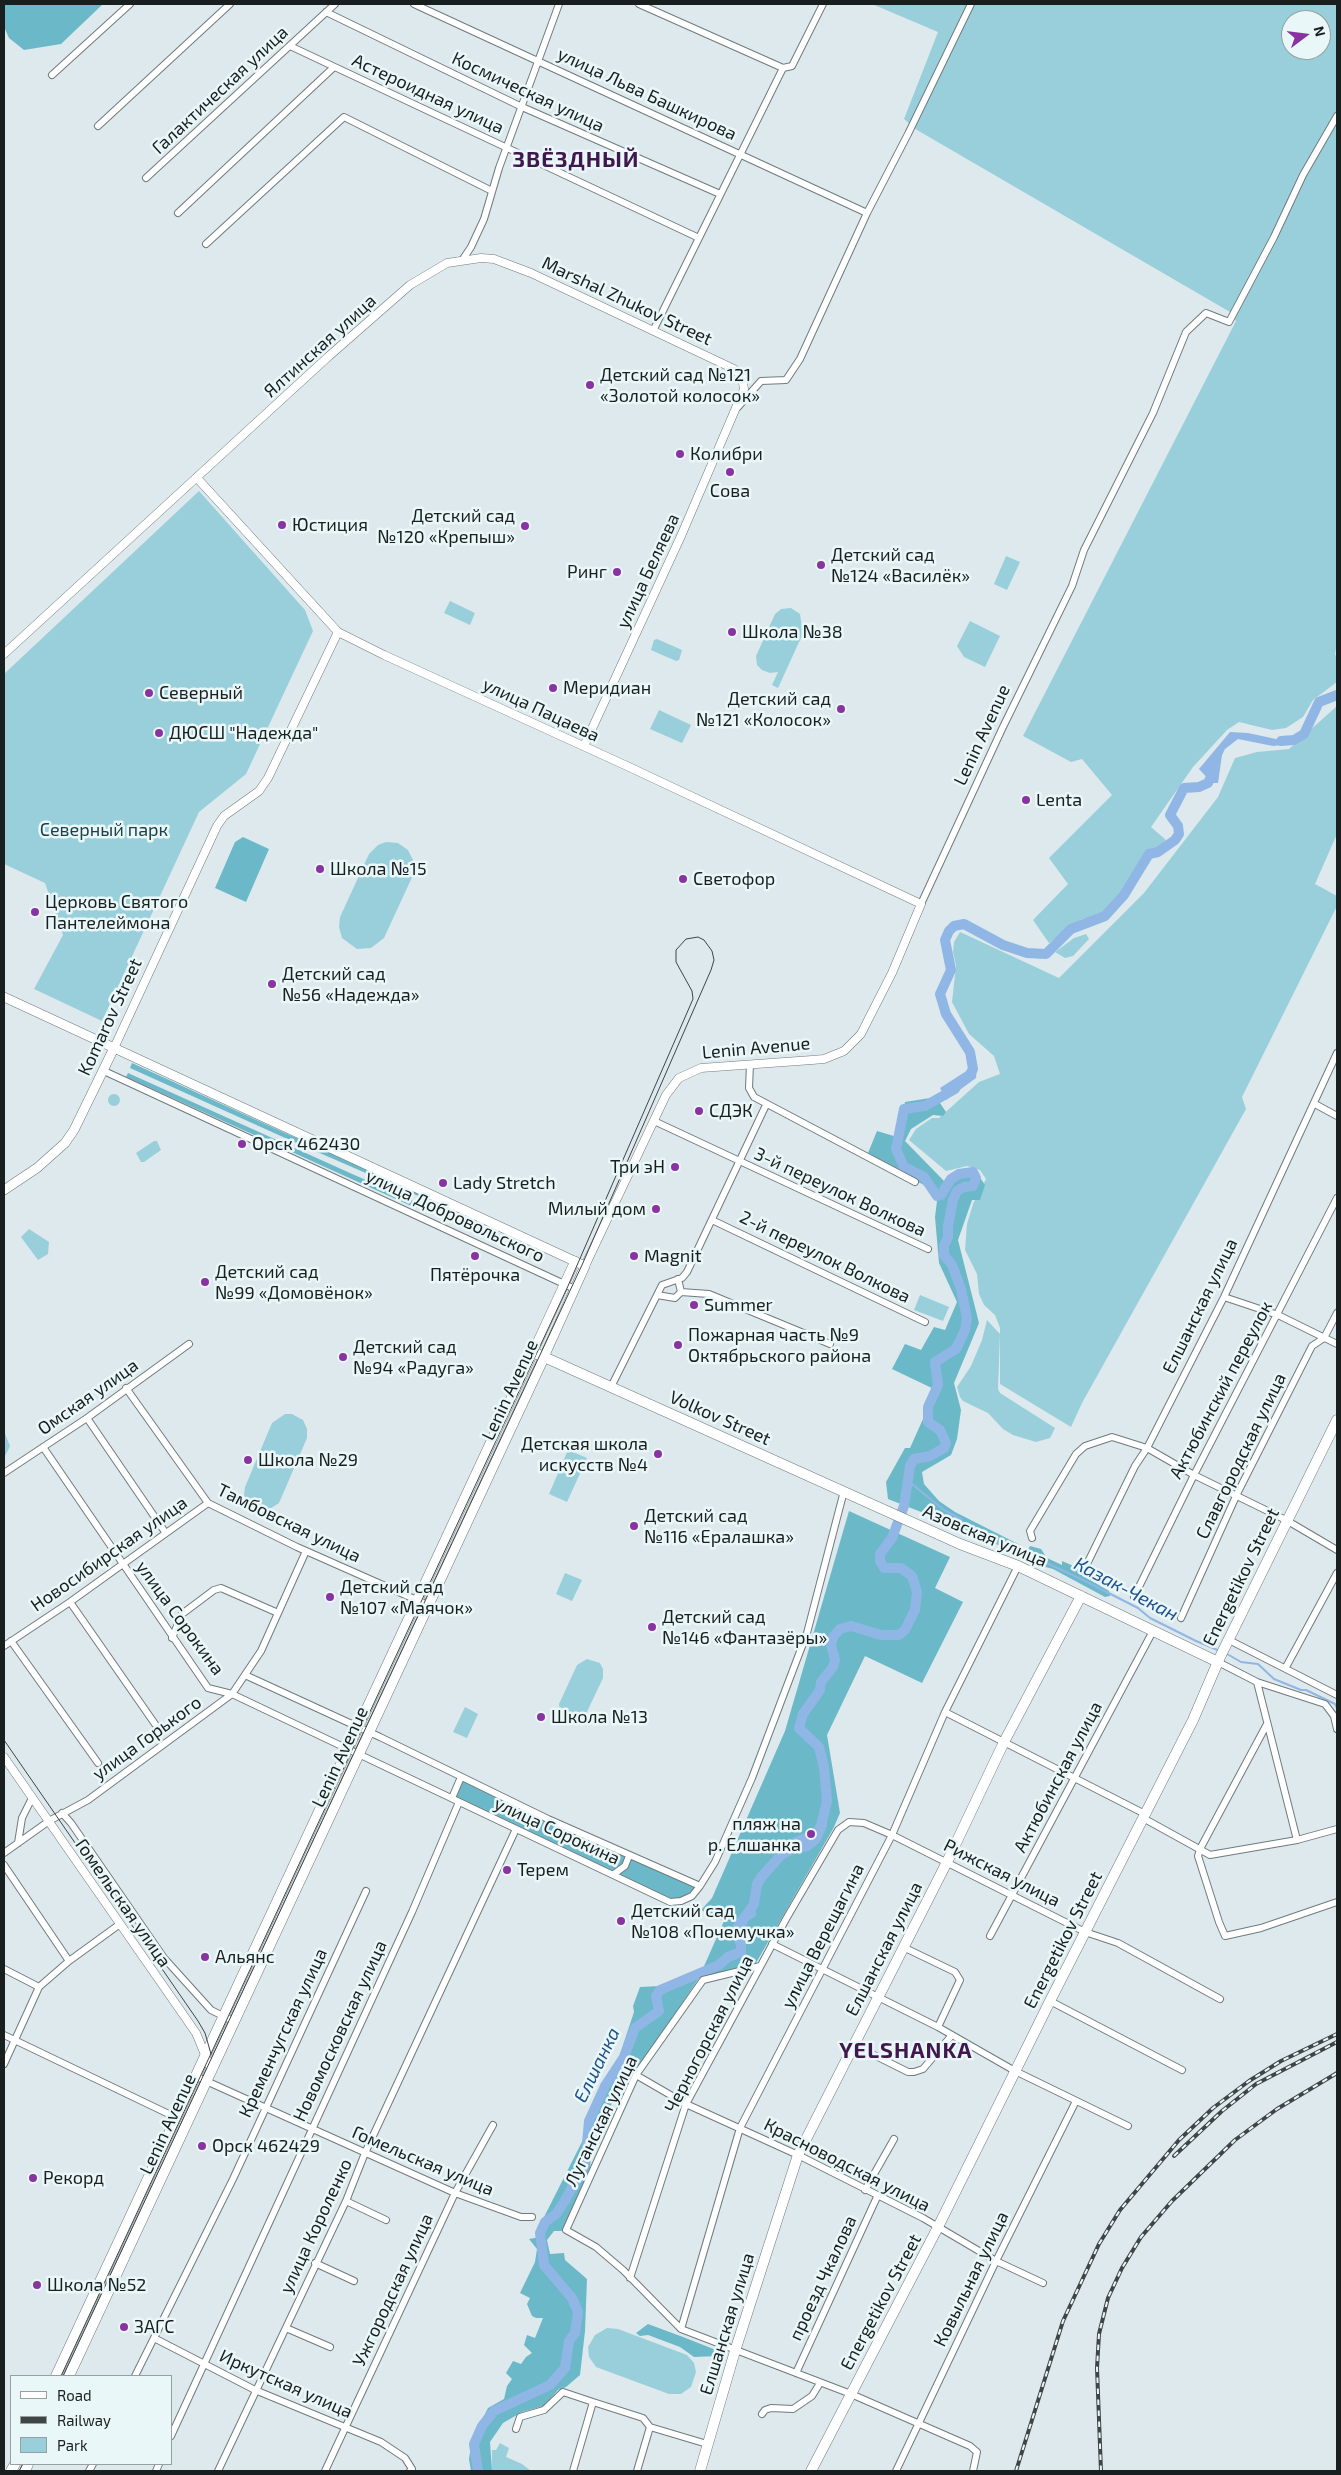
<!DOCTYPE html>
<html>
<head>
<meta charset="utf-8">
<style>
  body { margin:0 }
  #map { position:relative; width:1341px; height:2475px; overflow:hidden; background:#dde9ec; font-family:"Exo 2",sans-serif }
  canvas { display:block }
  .frame { position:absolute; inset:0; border:5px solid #191e1f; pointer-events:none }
  .legend { position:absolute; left:10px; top:2375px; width:162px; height:90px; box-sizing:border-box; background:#eaf7f9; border:1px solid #96a0a2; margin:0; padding:6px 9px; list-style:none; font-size:15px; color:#191e1f }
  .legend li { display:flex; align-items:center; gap:10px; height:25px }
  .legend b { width:25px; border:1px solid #96a0a2 }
  .north { position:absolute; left:1281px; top:10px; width:50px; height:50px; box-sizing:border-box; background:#eaf7f9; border:1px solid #96a0a2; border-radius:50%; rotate:75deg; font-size:14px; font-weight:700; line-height:20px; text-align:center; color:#191e1f }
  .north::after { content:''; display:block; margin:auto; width:18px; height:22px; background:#8833a1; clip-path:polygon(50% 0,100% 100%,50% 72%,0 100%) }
</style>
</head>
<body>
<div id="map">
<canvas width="1341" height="2475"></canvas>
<div class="frame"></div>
<ul class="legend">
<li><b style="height:6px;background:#fff"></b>Road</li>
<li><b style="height:6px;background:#3f4547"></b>Railway</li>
<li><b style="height:14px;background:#99cfdb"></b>Park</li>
</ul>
<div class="north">N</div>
</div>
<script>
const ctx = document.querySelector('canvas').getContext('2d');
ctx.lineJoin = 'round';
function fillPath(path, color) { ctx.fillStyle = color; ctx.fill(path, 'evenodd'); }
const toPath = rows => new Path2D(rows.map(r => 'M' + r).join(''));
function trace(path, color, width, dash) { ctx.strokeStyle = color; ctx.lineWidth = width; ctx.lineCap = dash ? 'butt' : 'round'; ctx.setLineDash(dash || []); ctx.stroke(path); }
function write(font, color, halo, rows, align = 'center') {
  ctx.font = font + ' "Exo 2",sans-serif'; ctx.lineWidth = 5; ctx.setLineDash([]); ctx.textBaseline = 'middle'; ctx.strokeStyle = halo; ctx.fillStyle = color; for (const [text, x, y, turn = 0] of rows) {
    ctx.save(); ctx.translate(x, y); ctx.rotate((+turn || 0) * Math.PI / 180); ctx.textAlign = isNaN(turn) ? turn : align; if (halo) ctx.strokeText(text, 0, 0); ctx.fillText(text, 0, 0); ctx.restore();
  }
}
const green = toPath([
  [872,4,1337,4,1337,643,1335,654,1337,659,1337,682,1313,700,1303,717,1286,728,1272,730,1239,722,1227,730,1193,767,1151,827,1166,840,1099,918,1082,919,1049,943,1033,920,1068,884,1049,858,1112,795,1082,759,1071,762,1023,736,1236,321,1230,312,917,130,904,119,938,32],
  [1291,20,1321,20,1321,50,1291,50],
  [199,491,305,610,313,631,246,774,199,812,102,1021,34,989,63,935,45,883,4,864,4,674],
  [1006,556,1020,562,1007,590,994,584],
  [450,601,475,613,470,625,444,613],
  [791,608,800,614,802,628,805,629,778,688,772,685,778,672,770,673,762,670,757,665,756,656,775,614,781,609],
  [970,621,1000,636,985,667,964,657,957,646],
  [657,639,682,650,679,660,676,661,651,650,654,640],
  [1337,706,1337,834,1315,884,1337,896,1337,906,1242,1097,1246,1109,1082,1403,1071,1427,1000,1384,1000,1328,995,1315,984,1305,979,1294,977,1274,965,1250,967,1224,973,1204,986,1179,980,1170,967,1166,946,1171,909,1140,916,1129,932,1118,939,1118,979,1082,1000,1074,994,1056,969,1034,952,1002,956,966,953,952,954,942,960,932,1059,978,1144,893,1218,797,1235,758,1257,752,1289,749],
  [659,710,691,725,682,743,650,729],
  [386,842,398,843,408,850,414,862,414,873,384,938,371,948,357,949,342,938,339,927,340,917,369,854,378,845],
  [1086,934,1089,939,1073,956,1065,958,1055,952,1074,938],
  '108 1100a6 6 0 1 1 12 0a6 6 0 1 1-12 0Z',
  [154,1141,157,1141,161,1150,144,1162,141,1162,136,1153],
  [29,1229,49,1242,48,1254,38,1260,21,1237],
  [920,1295,949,1307,943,1321,914,1310],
  [987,1320,1000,1334,998,1389,1000,1393,1055,1428,1050,1438,1036,1442,1013,1435,1003,1429,988,1413,963,1401,960,1397,957,1387,971,1366,982,1340],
  [285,1414,292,1414,303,1420,307,1429,307,1438,279,1503,268,1510,258,1511,248,1503,244,1495,245,1487,272,1423],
  [4,1431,10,1446,4,1458],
  [568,1450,587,1458,567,1502,549,1494],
  [565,1573,582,1580,572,1601,556,1594],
  [587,1659,600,1663,603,1669,603,1678,584,1718,578,1723,569,1724,560,1716,559,1704,577,1665],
  [465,1707,478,1714,467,1738,453,1732],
  [607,2328,618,2329,687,2355,694,2363,696,2372,691,2387,681,2394,669,2394,596,2367,589,2357,588,2347,595,2335],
  [500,2443,509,2448,506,2457,522,2464,531,2471,492,2471,492,2450,496,2450]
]);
const forest = toPath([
  [4,4,103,4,61,44,24,50,9,38,4,27],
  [243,837,269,849,246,902,215,888,235,842],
  [132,1063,285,1133,425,1194,423,1198,283,1137,130,1068],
  [128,1073,350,1173,420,1204,418,1208,409,1205,126,1077],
  [936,1097,946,1112,943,1116,933,1115,911,1129,905,1141,945,1182,963,1170,977,1173,985,1185,980,1200,972,1200,958,1240,979,1323,954,1383,961,1410,957,1439,951,1455,922,1472,924,1484,939,1501,955,1512,1020,1545,1017,1554,967,1530,888,1499,886,1482,905,1448,910,1448,936,1390,892,1369,905,1344,921,1350,934,1327,945,1330,957,1302,939,1263,935,1217,937,1201,929,1188,868,1153,877,1131,897,1137,905,1102],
  [849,1511,950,1557,935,1588,963,1602,922,1683,865,1656,827,1735,840,1813,833,1829,756,1963,699,1978,630,2081,614,2072,634,2012,633,2006,640,1987,660,1986,701,1973,724,1921,701,1910,712,1898,785,1731],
  [1030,1546,1041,1549,1047,1558,1062,1565,1062,1561,1078,1568,1080,1574,1109,1591,1110,1596,1105,1597,1053,1569,1031,1563,1024,1557],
  [461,1777,700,1886,692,1896,670,1902,452,1798],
  [614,2075,628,2084,615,2098,593,2138,590,2168,562,2231,554,2231,547,2240,550,2254,564,2253,565,2260,587,2279,585,2331,580,2375,566,2387,558,2390,544,2406,522,2412,503,2423,490,2442,492,2471,471,2471,469,2459,472,2440,488,2408,504,2399,507,2386,512,2379,506,2373,513,2361,521,2364,526,2357,532,2353,524,2345,527,2335,535,2338,543,2318,536,2318,532,2316,527,2304,530,2298,520,2293,535,2262,537,2249,529,2239,540,2237,543,2231,540,2225,591,2124,602,2087,609,2077,611,2078],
  [648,2324,683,2337,721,2352,719,2356,694,2357,680,2347,648,2335,640,2336,636,2333]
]);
const water = toPath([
  [1230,732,1248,733,1276,739,1292,739,1295,741,1290,744,1273,746,1238,739,1225,749,1222,755,1218,783,1212,783,1199,769],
  [974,1064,977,1067,976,1078,946,1100,940,1088,968,1070],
  [823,1817,827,1821,827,1826,820,1842,809,1851,796,1853,784,1859,764,1882,756,1900,756,1916,748,1921,744,1931,738,1934,737,1928,743,1917,748,1914,754,1892,774,1859,780,1858,790,1847,799,1847,817,1835,817,1825]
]);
const stream = toPath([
  [907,1480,944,1510,961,1519,964,1525,978,1530,996,1542,1030,1555,1087,1582,1138,1608,1150,1618,1196,1641,1220,1651],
  [1227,1654,1241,1662,1258,1664,1274,1679,1301,1690,1306,1690,1335,1704,1337,1708]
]);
const river = toPath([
  [1281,741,1294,740,1304,734,1319,702,1337,695],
  [969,1076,973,1069,970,1052,946,1014,940,994,951,970,945,940,949,931,954,926,964,924,1003,945,1027,953,1046,954,1071,929,1105,916,1124,895,1149,854,1158,852,1175,840,1179,834,1178,826,1170,815,1184,788,1199,787,1208,783,1214,770],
  [478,2471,474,2444,482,2426,494,2411,550,2385,565,2368,569,2341,575,2333,578,2312,572,2298,544,2265,540,2233,545,2222,556,2214,564,2202,583,2168,586,2154,589,2121,605,2086,624,2057,635,2028,659,2011,656,1996,660,1990,719,1965,728,1957,741,1952,741,1945,736,1932,737,1928,754,1904,757,1884,762,1876,783,1853,794,1843,816,1834,821,1826,827,1801,824,1767,819,1747,799,1728,803,1714,820,1690,821,1682,833,1667,835,1660,831,1645,833,1637,840,1629,851,1626,881,1635,899,1635,905,1630,915,1610,917,1592,912,1576,901,1568,884,1568,880,1561,880,1554,892,1538,904,1506,910,1466,914,1459,930,1456,944,1448,946,1443,940,1430,928,1422,928,1407,938,1385,935,1362,956,1349,965,1330,967,1318,961,1289,952,1265,944,1255,944,1246,948,1237,948,1226,953,1200,957,1191,964,1187,973,1186,976,1178,973,1172,959,1174,951,1179,941,1195,937,1196,924,1177,904,1167,896,1149,904,1109,925,1106,955,1089]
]);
const minor = toPath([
  [414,4,867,213],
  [639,4,783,68,792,66,823,4],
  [326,12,522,107,720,194],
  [290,46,699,238],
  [52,75,130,4],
  [98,126,230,4],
  [146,178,335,4],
  [178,213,334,67],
  [206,244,344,117,492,191],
  [463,259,471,247,484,219,499,168,559,4],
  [653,331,783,68],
  [738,407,761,381,786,380,800,359,867,213,908,134,971,4],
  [921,904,1002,729,1072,586,1084,550,1153,413,1186,332,1206,313,1229,322,1274,237,1303,175,1337,116],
  [750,1064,749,1088,754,1097,915,1182],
  [104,1071,575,1289],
  [1315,1104,1337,1116],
  [654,1121,928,1249],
  [712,1220,925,1322],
  [681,1292,709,1294,830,1344],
  [657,1295,675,1298,681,1292,678,1279],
  [1224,1297,1278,1315,1337,1344],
  [611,1387,662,1285,682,1278,687,1272,766,1105],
  [126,1388,208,1503,297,1547,428,1605],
  [87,1418,165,1532],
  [43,1447,208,1688,232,1694,670,1902,681,1901,692,1896,700,1886,715,1862,752,1778,807,1633,844,1491],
  [4,1473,87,1418,189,1344],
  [1032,1538,1030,1531,1076,1454,1085,1446,1112,1437,1147,1448,1194,1475,1286,1520,1337,1550],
  [1084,1570,1135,1466,1147,1448,1224,1297,1337,1053],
  [1134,1597,1194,1475,1337,1198],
  [70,1602,155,1724],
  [1181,1618,1237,1494,1312,1346,1324,1338,1337,1313],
  [172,1638,182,1614,214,1590,221,1588,278,1613],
  [1229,1640,1337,1695],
  [11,1641,98,1763],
  [4,1646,70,1602,208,1503],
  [1218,1662,1257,1682,1325,1704,1334,1716,1337,1729],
  [1286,1667,1337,1573],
  [245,1675,380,1737,548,1819,700,1886],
  [1257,1682,1297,1840],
  [945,1712,1145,1814],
  [1267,1724,1200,1849,1198,1856,1219,1922,1225,1936,1261,1928,1337,1902],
  [452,1798,461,1777],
  [62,1813,71,1823,164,1958,211,2010,233,2021],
  [1143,1818,1210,1855,1297,1840,1337,1829],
  [18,1843,22,1818,32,1798],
  [4,1853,49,1821,88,1800,232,1694,261,1651,306,1551],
  [4,1865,69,1961],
  [614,1874,625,1866,629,1856],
  [990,1936,1153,1631],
  [772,1944,938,2027,1015,2071,1128,2126],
  [903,1947,955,1972,960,1980,938,2027],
  [760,1966,703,1980,636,2075,566,2230,596,2247,623,2270,681,2329,851,2394,970,2446,977,2452,973,2471],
  [4,1969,39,1987],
  [1050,2001,1182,2070],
  [4,2035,175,2117],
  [854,2045,908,2072,914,2072,923,2069,952,2035],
  [4,2064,39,1987,69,1961,120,1924],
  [636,2075,686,2104,798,2155,923,2218,996,2261,1043,2283],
  [195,2076,455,2193,521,2217,532,2217],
  [865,2190,894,2139],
  [346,2201,386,2220],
  [315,2263,354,2281],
  [630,2278,686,2104,786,1919,838,1830,849,1822,864,1823,892,1835,1085,1932,1118,1943,1220,1999],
  [286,2328,330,2347],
  [681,2329,740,2128,892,1835,945,1712,1018,1566],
  [154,2338,255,2390,381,2442,405,2458,412,2469,410,2471],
  [796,2373,877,2197],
  [135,2376,233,2179,366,1891],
  [762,2414,765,2410,771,2408,793,2409,812,2396,820,2383],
  [516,2429,520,2417,544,2410,563,2392,593,2402],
  [171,2436,412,1912,459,1802],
  [89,2471,93,2464],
  [156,2471,159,2464],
  [218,2471,346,2201,365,2153,516,1829],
  [325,2471,455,2193,493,2125],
  [573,2471,593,2402,643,2418,650,2427,707,2444],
  [637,2471,650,2427],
  [896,2471,996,2261,1076,2101]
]);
const tertiary = toPath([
  [197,478,338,632,384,655,627,766,921,904,892,973,867,1022,861,1034,844,1051,824,1059,812,1060,701,1068,679,1078,666,1095,585,1266],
  [4,654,329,356,410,285,447,263,481,258,494,259,531,273,734,369,742,377,744,389,681,536,584,746],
  [114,1048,217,826,224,816,259,791,268,778,338,632],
  [4,1757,196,2033,211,2069]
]);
const secondary = toPath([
  [4,997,585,1266,544,1357],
  [4,1190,37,1168,65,1143,74,1130,114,1048],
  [533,1352,575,1261]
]);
const primary = toPath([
  [56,2376,533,1352,960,1544,1018,1566,1218,1662],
  [69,2376,544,1357],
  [11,2471,15,2464],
  [25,2471,28,2464],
  [700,2471,735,2351,798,2155,947,1862,1004,1742,1081,1596],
  [811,2471,937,2229,1050,2001,1193,1720,1220,1657,1337,1420]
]);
const tram = toPath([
  [4,1740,198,2021,205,2033,211,2054],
  [61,2376,568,1286,693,999,692,991,676,962,676,950,686,939,698,937,704,940,712,951,714,960,711,970,582,1265,63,2376],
  [19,2471,23,2464]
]);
const rail = toPath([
  [1174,2156,1222,2111,1256,2084,1337,2042],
  [1016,2471,1063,2321,1099,2244,1120,2210,1179,2140,1213,2108,1249,2081,1281,2061,1337,2034],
  [1101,2471,1097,2368,1099,2334,1108,2298,1122,2268,1141,2237,1172,2201,1235,2140,1277,2109,1337,2073]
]);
const markers = [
  [590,385,5,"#8833a1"],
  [680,454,5,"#8833a1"],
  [730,472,5,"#8833a1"],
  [282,525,5,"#8833a1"],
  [525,526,5,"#8833a1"],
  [821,565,5,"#8833a1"],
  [617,572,5,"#8833a1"],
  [732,632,5,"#8833a1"],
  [553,688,5,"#8833a1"],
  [149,693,5,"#8833a1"],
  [841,709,5,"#8833a1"],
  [159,733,5,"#8833a1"],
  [1026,800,5,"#8833a1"],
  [320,869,5,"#8833a1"],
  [683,879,5,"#8833a1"],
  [35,912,5,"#8833a1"],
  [272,984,5,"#8833a1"],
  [699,1111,5,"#8833a1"],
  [242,1144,5,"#8833a1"],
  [675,1167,5,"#8833a1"],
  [443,1183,5,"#8833a1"],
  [656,1209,5,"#8833a1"],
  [475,1256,5,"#8833a1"],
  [634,1256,5,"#8833a1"],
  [205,1282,5,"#8833a1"],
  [694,1305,5,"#8833a1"],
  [678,1345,5,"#8833a1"],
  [343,1357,5,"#8833a1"],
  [658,1454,5,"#8833a1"],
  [248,1460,5,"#8833a1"],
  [634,1526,5,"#8833a1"],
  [330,1597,5,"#8833a1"],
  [652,1627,5,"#8833a1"],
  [541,1717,5,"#8833a1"],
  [811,1834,5,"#8833a1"],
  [507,1870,5,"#8833a1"],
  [621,1921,5,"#8833a1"],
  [205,1957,5,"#8833a1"],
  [202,2146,5,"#8833a1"],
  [33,2178,5,"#8833a1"],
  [37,2285,5,"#8833a1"],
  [124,2327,5,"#8833a1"]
];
const streetNames = [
  ["Галактическая улица",220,90,-43],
  ["Космическая улица",528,92,25],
  ["Астероидная улица",428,94,25],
  ["улица Льва Башкирова",647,94,25],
  ["Marshal Zhukov Street",627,301,25],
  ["Ялтинская улица",320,346,-42],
  ["улица Беляева",648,571,-65],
  ["улица Пацаева",541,710,25],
  ["Lenin Avenue",982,735,-65],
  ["Komarov Street",110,1017,-65],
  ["Lenin Avenue",756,1048,-5],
  ["3-й переулок Волкова",840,1192,25],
  ["улица Добровольского",455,1216,25],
  ["2-й переулок Волкова",825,1257,26],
  ["Елшанская улица",1200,1306,-64],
  ["Lenin Avenue",510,1390,-65],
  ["Актюбинский переулок",1221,1390,-62],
  ["Омская улица",88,1397,-35],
  ["Volkov Street",720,1418,24],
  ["Славгородская улица",1241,1456,-64],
  ["Тамбовская улица",289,1523,26],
  ["Азовская улица",985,1536,23],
  ["Новосибирская улица",109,1554,-35],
  ["Energetikov Street",1241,1577,-64],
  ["улица Сорокина",180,1618,54],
  ["улица Горького",147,1738,-36],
  ["Lenin Avenue",340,1757,-65],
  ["Актюбинская улица",1058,1777,-62],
  ["улица Сорокина",557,1831,25],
  ["Рижская улица",1002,1873,27],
  ["Гомельская улица",123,1903,55],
  ["улица Верещагина",823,1936,-63],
  ["Energetikov Street",1063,1940,-63],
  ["Елшанская улица",884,1949,-63],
  ["Новомосковская улица",340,2031,-65],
  ["Кременчугская улица",283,2033,-65],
  ["Черногорская улица",709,2034,-63],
  ["Луганская улица",601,2121,-64],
  ["Lenin Avenue",168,2124,-65],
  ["Гомельская улица",423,2161,23],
  ["Красноводская улица",847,2165,27],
  ["улица Короленко",316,2226,-65],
  ["проезд Чкалова",823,2278,-65],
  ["Ковыльная улица",971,2279,-64],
  ["Ужгородская улица",393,2290,-65],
  ["Energetikov Street",881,2302,-62],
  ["Елшанская улица",727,2324,-73],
  ["Иркутская улица",286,2384,24]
];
const poiNames = [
  ["Детский сад №121",600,375],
  ["«Золотой колосок»",600,396],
  ["Колибри",690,454],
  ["Сова",730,491,"center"],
  ["Детский сад",515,516,"right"],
  ["№120 «Крепыш»",515,537,"right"],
  ["Юстиция",292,525],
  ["Детский сад",831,555],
  ["№124 «Василёк»",831,576],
  ["Ринг",607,572,"right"],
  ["Школа №38",742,632],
  ["Меридиан",563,688],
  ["Северный",159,693],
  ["Детский сад",831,699,"right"],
  ["№121 «Колосок»",831,720,"right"],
  ["ДЮСШ \"Надежда\"",169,733],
  ["Lenta",1036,800],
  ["Школа №15",330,869],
  ["Светофор",693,879],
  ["Церковь Святого",45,902],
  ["Пантелеймона",45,923],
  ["Детский сад",282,974],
  ["№56 «Надежда»",282,995],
  ["СДЭК",709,1111],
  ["Орск 462430",252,1144],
  ["Три эН",665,1167,"right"],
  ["Lady Stretch",453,1183],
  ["Милый дом",646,1209,"right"],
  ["Magnit",644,1256],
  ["Детский сад",215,1272],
  ["№99 «Домовёнок»",215,1293],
  ["Пятёрочка",475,1275,"center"],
  ["Summer",704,1305],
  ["Пожарная часть №9",688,1335],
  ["Октябрьского района",688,1356],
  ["Детский сад",353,1347],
  ["№94 «Радуга»",353,1368],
  ["Детская школа",648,1444,"right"],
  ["искусств №4",648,1465,"right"],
  ["Школа №29",258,1460],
  ["Детский сад",644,1516],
  ["№116 «Ералашка»",644,1537],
  ["Детский сад",340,1587],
  ["№107 «Маячок»",340,1608],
  ["Детский сад",662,1617],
  ["№146 «Фантазёры»",662,1638],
  ["Школа №13",551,1717],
  ["пляж на",801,1824,"right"],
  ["р. Елшанка",801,1845,"right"],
  ["Терем",517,1870],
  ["Детский сад",631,1911],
  ["№108 «Почемучка»",631,1932],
  ["Альянс",215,1957],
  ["Орск 462429",212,2146],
  ["Рекорд",43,2178],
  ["Школа №52",47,2285],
  ["ЗАГС",134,2327]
];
const parkNames = [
  ["Северный парк",104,830]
];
const waterNames = [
  ["Казак-Чекан",1126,1589,28],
  ["Елшанка",597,2065,-64]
];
const districtNames = [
  ["ЗВЁЗДНЫЙ",576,160],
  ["YELSHANKA",906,2051]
];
fillPath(green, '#99cfdb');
fillPath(forest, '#6bb9c8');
fillPath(water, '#90b6e5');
trace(stream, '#90b6e5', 2);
trace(river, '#90b6e5', 10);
trace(minor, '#707b7e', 8);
trace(tertiary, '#707b7e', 9);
trace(secondary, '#707b7e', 10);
trace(primary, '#707b7e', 11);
trace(minor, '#fff', 6);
trace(tertiary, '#fff', 8);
trace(secondary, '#fff', 9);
trace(primary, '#fff', 10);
trace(tram, '#3f4547', 1);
trace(rail, '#3f4547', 4);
trace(rail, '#eaf7f9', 2, [5.5]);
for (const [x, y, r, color] of markers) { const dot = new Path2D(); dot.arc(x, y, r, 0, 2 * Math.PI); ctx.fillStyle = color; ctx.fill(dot); trace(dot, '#eaf7f9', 2); }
write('18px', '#191e1f', '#eaf7f9', streetNames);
write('18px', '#191e1f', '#eaf7f9', poiNames, 'left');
write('18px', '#1b4047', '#eaf7f9', parkNames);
write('italic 19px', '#1f518b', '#eaf7f9', waterNames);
ctx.letterSpacing = '1px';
write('bold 22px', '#41184d', '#eaf7f9', districtNames);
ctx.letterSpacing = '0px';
</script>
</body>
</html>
